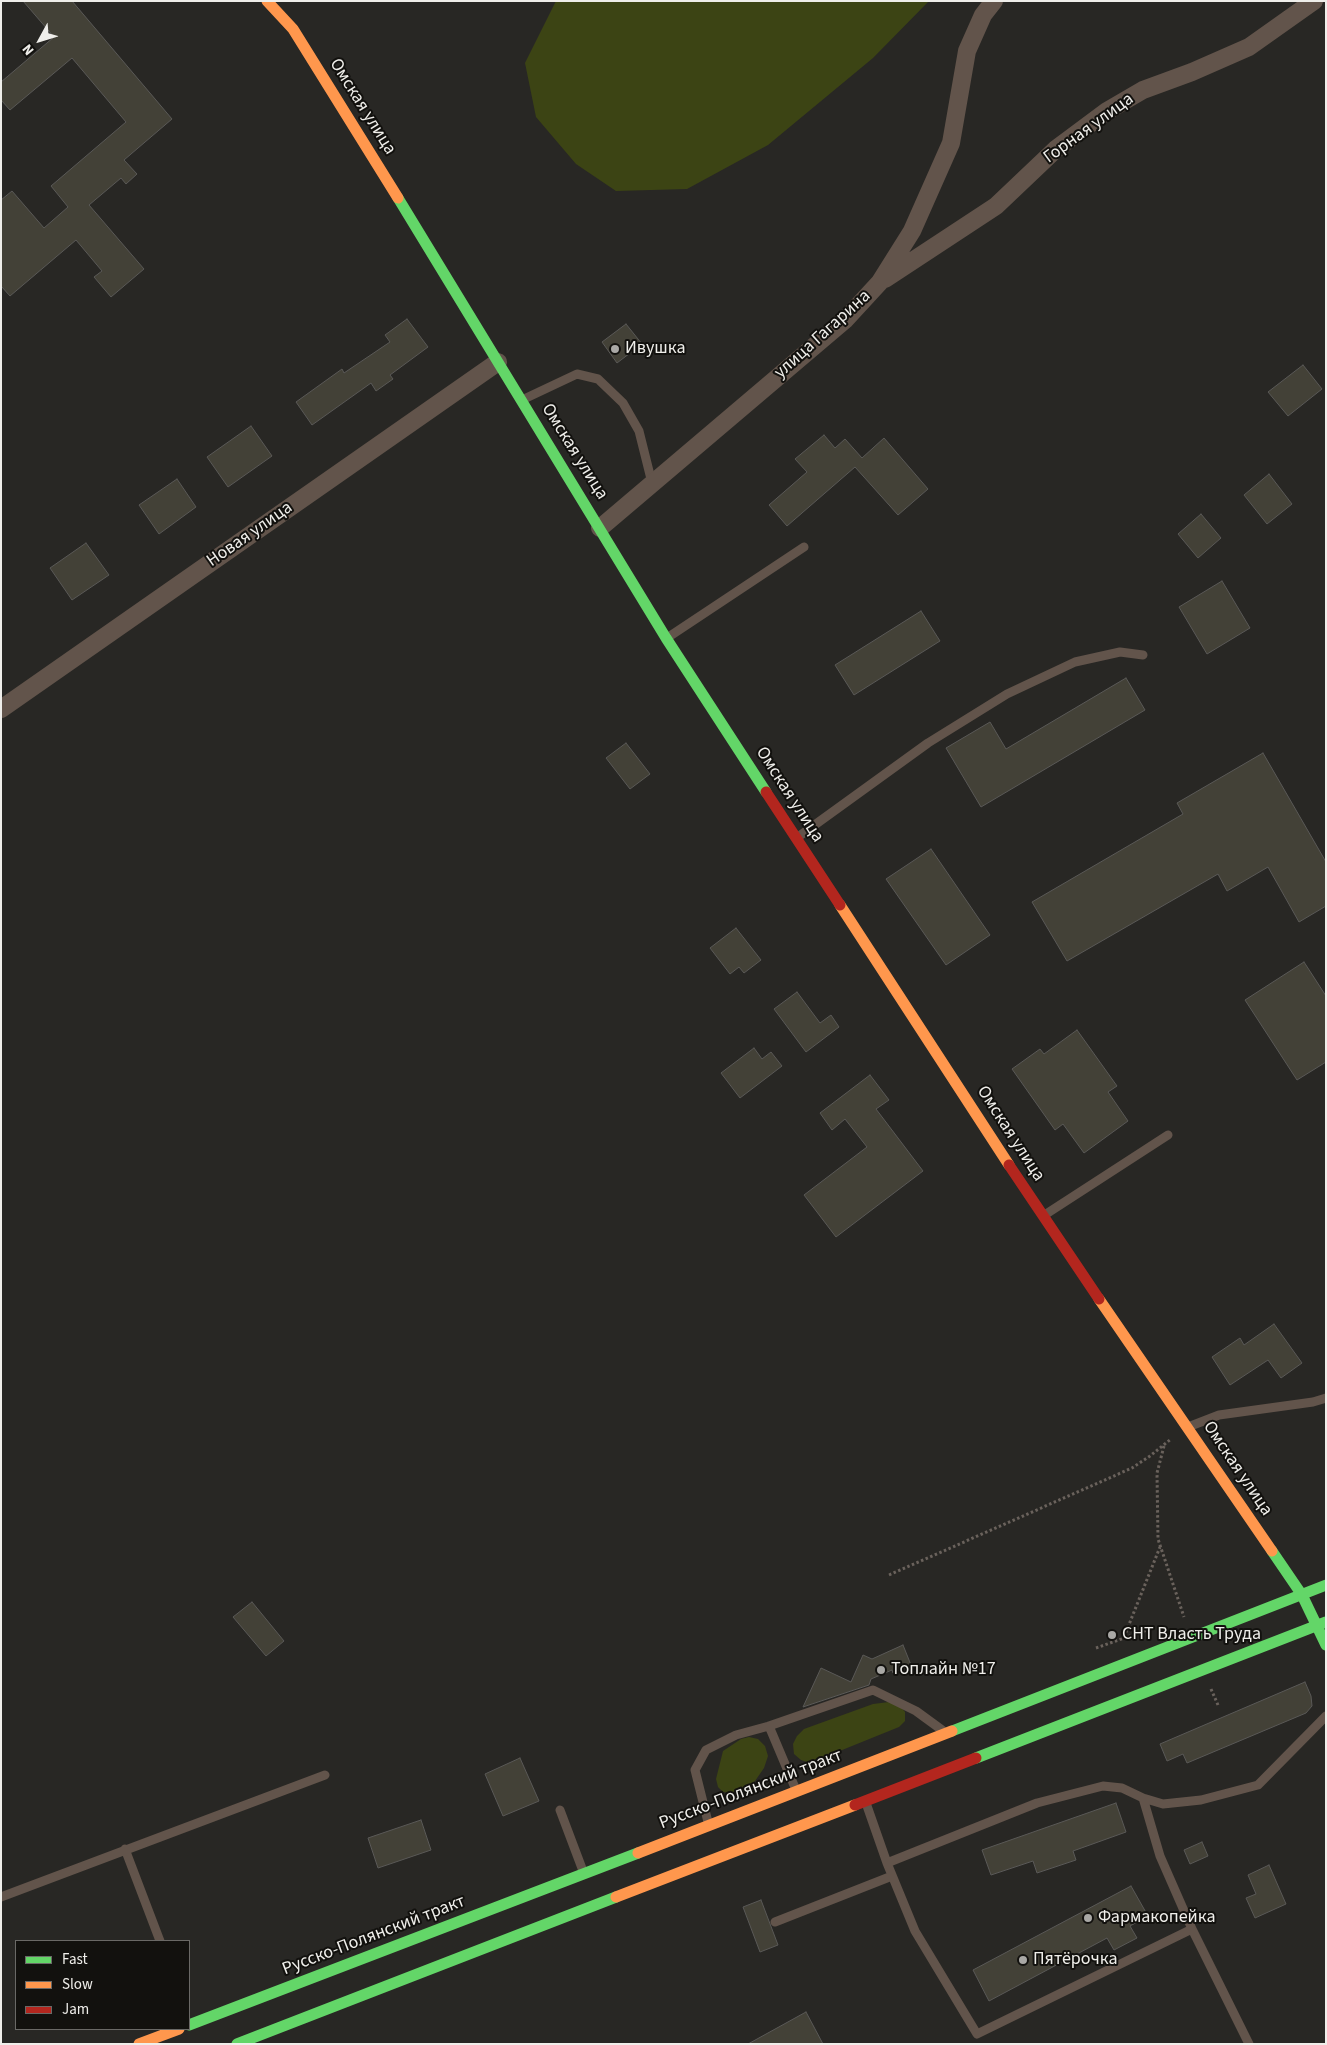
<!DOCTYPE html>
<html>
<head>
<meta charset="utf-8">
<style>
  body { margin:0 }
  #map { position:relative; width:1327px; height:2045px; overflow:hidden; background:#282724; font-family:"Source Sans 3",sans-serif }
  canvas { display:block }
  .frame { position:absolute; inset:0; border:2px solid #efeeea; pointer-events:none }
  .legend { position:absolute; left:15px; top:1940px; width:175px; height:90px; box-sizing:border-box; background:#12110e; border:1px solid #6a6966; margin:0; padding:6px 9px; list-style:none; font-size:15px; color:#efeeea }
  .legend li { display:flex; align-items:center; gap:10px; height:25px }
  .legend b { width:25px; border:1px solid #6a6966 }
  .north { position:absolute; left:15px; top:15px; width:50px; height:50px; -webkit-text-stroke:4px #12110e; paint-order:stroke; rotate:231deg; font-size:14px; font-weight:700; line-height:20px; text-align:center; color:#efeeea }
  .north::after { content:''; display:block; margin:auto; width:18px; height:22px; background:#efeeea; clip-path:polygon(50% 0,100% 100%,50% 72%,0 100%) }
</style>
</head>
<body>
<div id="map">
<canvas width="1327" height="2045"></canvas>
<div class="frame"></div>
<ul class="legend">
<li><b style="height:6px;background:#63d668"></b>Fast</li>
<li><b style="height:6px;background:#ff974d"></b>Slow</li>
<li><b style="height:6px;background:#b3261e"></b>Jam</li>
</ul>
<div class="north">N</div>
</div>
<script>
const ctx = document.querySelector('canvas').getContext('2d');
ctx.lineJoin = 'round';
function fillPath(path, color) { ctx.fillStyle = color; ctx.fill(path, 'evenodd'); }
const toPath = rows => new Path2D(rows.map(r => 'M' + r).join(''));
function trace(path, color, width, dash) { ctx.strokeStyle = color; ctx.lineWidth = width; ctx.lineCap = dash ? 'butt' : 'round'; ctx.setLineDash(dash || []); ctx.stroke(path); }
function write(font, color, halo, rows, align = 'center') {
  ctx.font = font + ' "Source Sans 3",sans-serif'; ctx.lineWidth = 4; ctx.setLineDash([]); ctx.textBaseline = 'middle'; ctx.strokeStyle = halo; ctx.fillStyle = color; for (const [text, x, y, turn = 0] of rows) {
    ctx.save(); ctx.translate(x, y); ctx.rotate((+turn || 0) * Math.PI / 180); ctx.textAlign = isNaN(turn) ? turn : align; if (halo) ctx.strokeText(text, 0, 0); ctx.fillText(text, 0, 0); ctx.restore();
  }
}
const green = toPath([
  [556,1,929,1,873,58,768,145,687,189,616,191,576,164,536,117,525,63],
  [889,1702,899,1705,905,1712,905,1721,899,1727,810,1763,801,1760,794,1754,793,1744,797,1736,804,1729,873,1704],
  [749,1737,758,1739,765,1746,768,1756,764,1768,755,1781,745,1788,730,1793,723,1792,718,1787,716,1779,723,1751,741,1739]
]);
const building = toPath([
  [23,1,72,1,172,119,124,160,137,174,126,184,121,178,89,205,144,269,111,297,94,277,102,271,76,240,10,296,1,286,1,200,12,191,44,228,68,207,51,186,126,122,72,58,10,110,1,100,1,82,54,37,23,1],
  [407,319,428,347,390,375,393,379,376,391,371,383,312,425,296,402,342,369,344,373,390,342,385,335,407,319],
  [626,324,642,344,617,363,602,342,626,324],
  [1303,365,1322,389,1288,416,1268,392,1303,365],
  [251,426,272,456,228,487,207,457,251,426],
  [824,435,835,448,845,439,862,458,884,438,928,489,898,515,855,467,787,526,769,505,807,472,795,459,824,435],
  [1269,474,1292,504,1267,524,1244,495,1269,474],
  [177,479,196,507,159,534,139,505,177,479],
  [1201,514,1221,538,1198,558,1178,534,1201,514],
  [86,543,109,575,72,600,50,568,86,543],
  [1222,581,1250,628,1207,654,1179,607,1222,581],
  [921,611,940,641,854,695,835,665,921,611],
  [1126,678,1145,710,981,807,946,748,990,722,1006,749,1126,678],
  [626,743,650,774,630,789,606,758,626,743],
  [1263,753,1326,862,1326,906,1299,922,1268,867,1227,891,1218,874,1067,961,1032,902,1183,814,1177,803,1263,753],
  [931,849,990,935,946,965,886,879,931,849],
  [736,928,761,960,744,973,739,967,730,974,710,948,736,928],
  [1304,962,1326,996,1326,1062,1297,1080,1245,1000,1304,962],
  [797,992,820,1023,831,1015,839,1027,806,1052,774,1009,797,992],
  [1077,1030,1117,1086,1108,1092,1128,1121,1084,1153,1063,1124,1055,1130,1012,1069,1040,1049,1044,1054,1077,1030],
  [754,1048,762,1059,771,1052,782,1066,740,1098,721,1073,754,1048],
  [870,1075,889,1100,876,1109,923,1171,836,1237,804,1195,867,1147,845,1119,832,1130,820,1113,870,1075],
  [1274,1324,1302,1363,1281,1378,1268,1360,1230,1385,1212,1357,1240,1338,1244,1345,1274,1324],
  [252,1602,284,1641,266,1656,233,1617,252,1602],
  [903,1645,911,1665,893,1673,892,1670,871,1679,869,1685,803,1707,821,1668,851,1682,863,1655,872,1659,903,1645],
  [1305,1682,1311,1696,1312,1706,1306,1713,1187,1763,1183,1754,1167,1761,1160,1744,1305,1682],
  [520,1758,539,1801,503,1816,485,1774,520,1758],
  [1116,1803,1126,1832,1073,1851,1076,1860,1037,1873,1033,1861,991,1875,982,1850,1116,1803],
  [421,1820,431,1850,378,1868,368,1838,421,1820],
  [1202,1842,1208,1856,1190,1864,1184,1850,1202,1842],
  [1269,1865,1286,1904,1255,1918,1246,1898,1256,1894,1248,1875,1269,1865],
  [1131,1886,1148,1916,1130,1926,1137,1938,1114,1950,1107,1938,989,2001,973,1970,1131,1886],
  [761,1900,778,1945,760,1952,743,1907,761,1900],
  [806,2012,823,2044,748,2044,806,2012]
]);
const path = toPath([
  [1164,1446,1157,1473,1158,1539,1184,1617],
  [889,1575,1132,1468,1150,1456,1171,1439],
  [1124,1637,1160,1547],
  [1096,1648,1147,1630],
  [1211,1689,1218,1705]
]);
const lane = toPath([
  [524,399,577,374,598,379,623,403,639,431,652,483],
  [667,638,804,547],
  [798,837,928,743,1007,694,1075,662,1120,652,1143,655],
  [1043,1216,1168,1135],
  [1188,1427,1219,1415,1313,1402,1326,1398],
  [796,1790,769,1726,873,1690,916,1711,942,1730],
  [1143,1798,1160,1856,1192,1929,1249,2044],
  [866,1803,887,1863,915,1931,977,2034,1192,1929],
  [560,1810,583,1871],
  [708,1822,695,1770,706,1750,736,1735,769,1726],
  [125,1849,160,1941],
  [887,1863,1037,1803,1103,1786,1122,1788,1143,1798,1163,1804,1201,1800,1258,1785,1326,1716],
  [1,1897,325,1775],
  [775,1922,892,1876]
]);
const street = toPath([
  [885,279,996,206,1056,149,1107,111,1143,90,1192,72,1249,47,1314,1],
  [600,528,845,320,880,282,912,231,951,143,967,51,983,15,994,1],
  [1,709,498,362]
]);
const fast = toPath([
  [398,198,666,638,766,792],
  [1272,1551,1302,1595,1326,1645],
  [952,1731,1326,1585],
  [976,1758,1326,1622],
  [189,2025,638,1853],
  [237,2044,616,1897]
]);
const slow = toPath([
  [267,1,293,29,398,198],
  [840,905,1009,1165],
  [1099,1299,1272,1551],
  [638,1853,952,1731],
  [616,1897,855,1805],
  [139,2044,179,2029]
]);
const jam = toPath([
  [766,792,840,905],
  [1009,1165,1099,1299],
  [855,1805,976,1758]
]);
const markers = [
  [615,349,5,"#a9a8a5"],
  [1112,1635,5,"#a9a8a5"],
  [881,1670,5,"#a9a8a5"],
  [1088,1918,5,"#a9a8a5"],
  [1023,1960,5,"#a9a8a5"]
];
const streetNames = [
  ["Омская улица",362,107,58],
  ["Горная улица",1089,129,-36],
  ["улица Гагарина",823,335,-42],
  ["Омская улица",574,452,58],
  ["Новая улица",250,535,-35],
  ["Омская улица",789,795,57],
  ["Омская улица",1010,1134,57],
  ["Омская улица",1237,1469,56],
  ["Русско-Полянский тракт",751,1790,-21],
  ["Русско-Полянский тракт",374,1936,-21]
];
const poiNames = [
  ["Ивушка",625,349],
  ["СНТ Власть Труда",1122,1635],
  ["Топлайн №17",891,1670],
  ["Фармакопейка",1098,1918],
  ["Пятёрочка",1033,1960]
];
fillPath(green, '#3c4414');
fillPath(building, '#434137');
trace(building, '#5a5957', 1);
trace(path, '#6a625c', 3, [2.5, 2.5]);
trace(lane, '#62544b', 9);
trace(street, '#62544b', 18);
trace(fast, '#63d668', 11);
trace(slow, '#ff974d', 11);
trace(jam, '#b3261e', 11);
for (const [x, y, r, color] of markers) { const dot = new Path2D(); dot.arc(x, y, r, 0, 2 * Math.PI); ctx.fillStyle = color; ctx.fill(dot); trace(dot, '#12110e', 2); }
write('18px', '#efeeea', '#12110e', streetNames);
write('18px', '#efeeea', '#12110e', poiNames, 'left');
</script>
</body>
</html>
